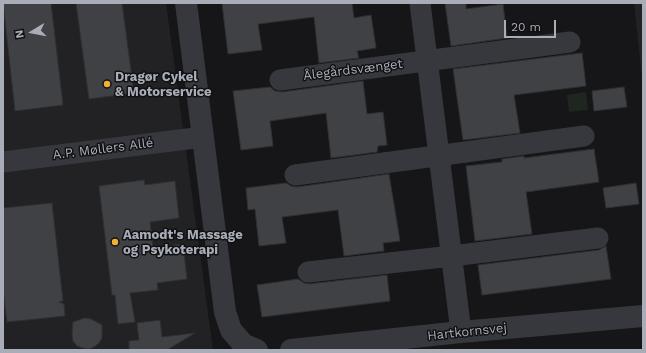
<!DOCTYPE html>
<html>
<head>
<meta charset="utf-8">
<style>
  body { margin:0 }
  #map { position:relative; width:646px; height:353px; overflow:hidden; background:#161618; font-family:"Work Sans",sans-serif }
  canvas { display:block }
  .frame { position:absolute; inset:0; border:4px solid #a8adb8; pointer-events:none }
  .north { position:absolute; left:12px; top:12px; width:40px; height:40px; -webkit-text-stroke:3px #111113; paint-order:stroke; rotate:260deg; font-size:11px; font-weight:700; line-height:16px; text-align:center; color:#a8adb8 }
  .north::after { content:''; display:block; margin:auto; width:14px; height:18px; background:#a8adb8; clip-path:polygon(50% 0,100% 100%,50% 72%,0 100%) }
  .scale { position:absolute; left:504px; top:20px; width:52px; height:18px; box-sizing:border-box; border:2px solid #a8adb8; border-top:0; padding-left:5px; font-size:12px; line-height:14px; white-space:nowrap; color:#a8adb8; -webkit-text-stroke:3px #111113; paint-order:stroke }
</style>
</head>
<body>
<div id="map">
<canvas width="646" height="353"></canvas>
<div class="frame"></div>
<div class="north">N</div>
<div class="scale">20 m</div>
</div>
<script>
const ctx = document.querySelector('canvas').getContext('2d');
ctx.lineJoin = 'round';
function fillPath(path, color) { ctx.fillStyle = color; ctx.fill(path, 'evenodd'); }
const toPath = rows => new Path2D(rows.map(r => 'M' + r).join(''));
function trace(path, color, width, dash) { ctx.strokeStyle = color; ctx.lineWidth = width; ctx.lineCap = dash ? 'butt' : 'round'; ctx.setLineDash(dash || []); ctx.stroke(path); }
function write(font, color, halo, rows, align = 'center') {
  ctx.font = font + ' "Work Sans",sans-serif'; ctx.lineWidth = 3; ctx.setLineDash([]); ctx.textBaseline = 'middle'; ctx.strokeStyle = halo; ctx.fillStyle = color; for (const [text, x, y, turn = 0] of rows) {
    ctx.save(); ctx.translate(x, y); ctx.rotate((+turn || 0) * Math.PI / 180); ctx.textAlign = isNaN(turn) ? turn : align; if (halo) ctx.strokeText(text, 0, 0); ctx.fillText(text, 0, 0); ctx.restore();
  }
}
const built = toPath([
  [3,3,166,3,213,350,3,350],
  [634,3,643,3,643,87]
]);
const green = toPath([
  [586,92,588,110,569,112,567,95]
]);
const building = toPath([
  [3,3,51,3,63,105,15,111,3,3],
  [76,3,122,3,134,93,89,99,76,3],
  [222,3,352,3,354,18,371,15,376,48,357,51,359,58,319,63,314,17,258,24,262,50,228,54,222,3],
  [445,3,466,3,466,9,503,4,507,38,451,46,445,3],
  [582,53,586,86,514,95,520,133,463,140,453,69,582,53],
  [363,81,367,114,383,112,387,145,378,146,377,152,331,158,326,113,270,121,273,146,241,150,233,91,270,87,275,91,282,92,363,81],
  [624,87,627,107,594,111,592,91,624,87],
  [594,149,599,182,526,192,532,234,475,241,466,166,502,162,502,159,524,156,524,158,594,149],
  [389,174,400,241,383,243,384,251,344,256,338,210,282,217,286,243,259,246,255,209,248,210,246,188,286,183,291,186,297,187,389,174],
  [144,180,145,185,175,181,179,218,150,222,153,248,183,244,187,279,157,283,158,290,130,293,135,322,118,324,115,295,112,295,99,186,144,180],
  [636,183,639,204,606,208,603,188,636,183],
  [52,203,63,301,59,302,64,304,65,316,7,322,3,290,3,208,52,203],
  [606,246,611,279,482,295,478,265,599,250,606,246],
  [387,275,390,301,262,317,257,285,298,279,304,283,309,284,387,275],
  [85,318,91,319,102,325,102,338,99,343,94,347,89,349,83,348,77,346,73,341,72,335,73,322,85,318],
  [160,320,162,337,195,333,167,350,129,350,129,341,139,340,137,323,160,320]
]);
const minor = toPath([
  [420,3,461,332],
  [280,80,570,42],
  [3,162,203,137],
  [295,175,584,136],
  [308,272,452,256,598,238]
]);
const tertiary = toPath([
  [186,3,225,312,231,330,243,344,257,350],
  [291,350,461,332,643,316]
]);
const markers = [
  [107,84,4,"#f2b134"],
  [115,242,4,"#f2b134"]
];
const streetNames = [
  ["Ålegårdsvænget",353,70,-7],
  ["A.P. Møllers Allé",103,149,-7],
  ["Hartkornsvej",467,332,-6]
];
const poiNames = [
  ["Dragør Cykel",115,77],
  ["& Motorservice",115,92],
  ["Aamodt's Massage",123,235],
  ["og Psykoterapi",123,250]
];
fillPath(built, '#222225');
fillPath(green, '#1e261f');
fillPath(building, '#404145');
trace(building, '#303034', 1);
trace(minor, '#37383d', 21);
trace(tertiary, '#37383d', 22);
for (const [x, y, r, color] of markers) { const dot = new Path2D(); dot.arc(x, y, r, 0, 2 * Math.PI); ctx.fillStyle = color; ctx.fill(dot); trace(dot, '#111113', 1.5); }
write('13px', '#a8adb8', '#111113', streetNames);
write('bold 13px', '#a8adb8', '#111113', poiNames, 'left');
</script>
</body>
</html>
